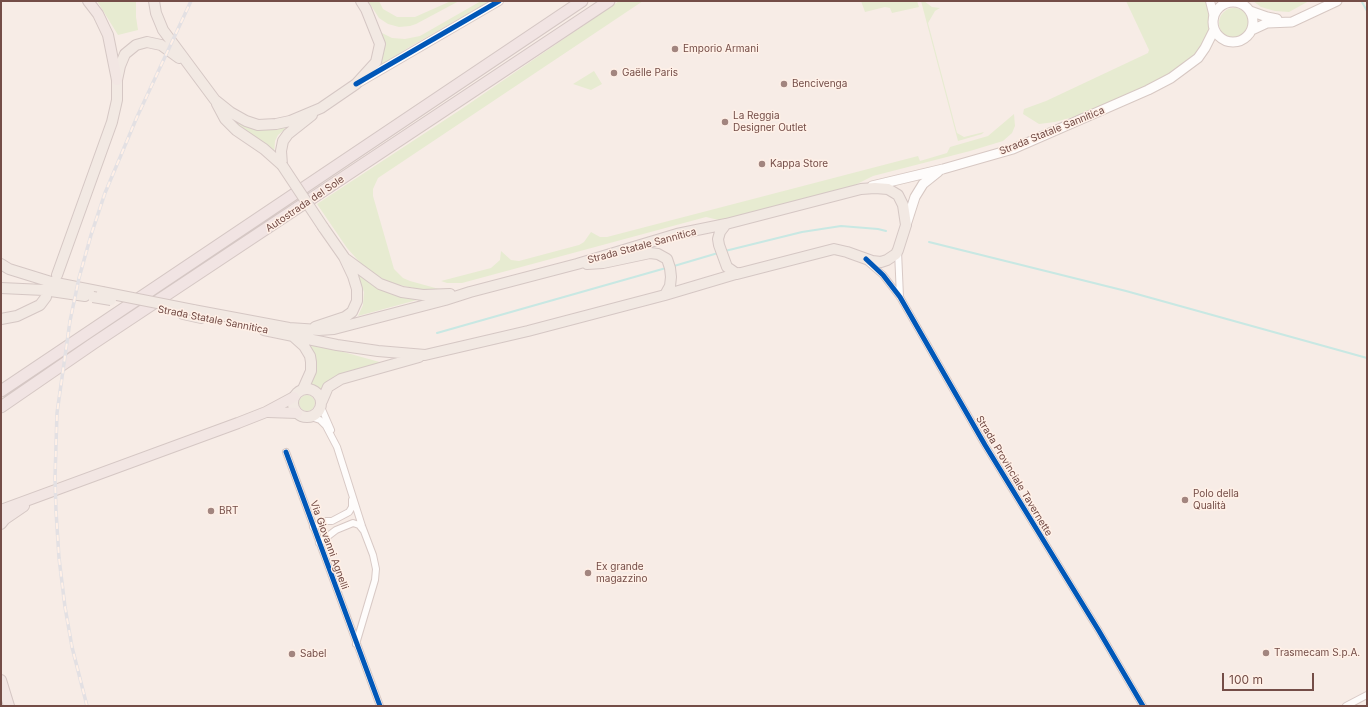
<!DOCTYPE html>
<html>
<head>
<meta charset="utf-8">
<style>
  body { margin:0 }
  #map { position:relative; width:1368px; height:707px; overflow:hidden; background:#f7ece6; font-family:Inter,sans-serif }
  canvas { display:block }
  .frame { position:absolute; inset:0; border:2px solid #744d47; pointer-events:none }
  .scale { position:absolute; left:1222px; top:673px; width:92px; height:18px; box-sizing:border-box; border:2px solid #744d47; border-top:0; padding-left:5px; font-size:12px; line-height:14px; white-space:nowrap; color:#744d47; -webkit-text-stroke:3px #fff0e7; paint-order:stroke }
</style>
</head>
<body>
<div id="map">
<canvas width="1368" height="707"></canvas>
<div class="frame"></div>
<div class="scale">100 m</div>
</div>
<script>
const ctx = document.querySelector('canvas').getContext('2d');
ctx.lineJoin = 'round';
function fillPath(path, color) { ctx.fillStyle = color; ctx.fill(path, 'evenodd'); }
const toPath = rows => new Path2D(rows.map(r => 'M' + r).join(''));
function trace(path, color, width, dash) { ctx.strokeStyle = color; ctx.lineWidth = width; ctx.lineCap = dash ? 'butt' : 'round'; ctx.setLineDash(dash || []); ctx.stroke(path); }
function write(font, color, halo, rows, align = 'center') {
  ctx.font = font + ' Inter,sans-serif'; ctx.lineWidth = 3; ctx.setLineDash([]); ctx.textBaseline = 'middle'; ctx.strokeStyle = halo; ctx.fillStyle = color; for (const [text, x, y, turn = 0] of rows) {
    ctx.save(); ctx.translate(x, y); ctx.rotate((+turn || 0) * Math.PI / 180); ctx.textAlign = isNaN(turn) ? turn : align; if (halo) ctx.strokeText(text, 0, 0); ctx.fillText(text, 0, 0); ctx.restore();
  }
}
const green = toPath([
  [97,1,136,1,136,17,138,30,118,35],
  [368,1,379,1,383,9,397,17,415,17,451,1,459,1,416,24,410,26,399,27,388,24,379,18],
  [481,1,490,1,411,46,367,74,370,71,378,31,392,38,405,39,420,36],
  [619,1,643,1,378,178,373,189,373,196,394,269,403,278,410,281,439,289,423,290,394,284,378,277,365,268,347,248,317,204,460,110],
  [861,1,917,1,919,7,892,13,890,8,885,7,865,12],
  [921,1,924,1,932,7,940,8,935,11,928,23,957,133,964,137,984,132,982,134,958,141],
  [1126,1,1207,1,1210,11,1210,25,1206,40,1200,51,1185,65,1159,80,1077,116,1055,122,1039,124,1023,114,1024,109,1046,101,1148,53,1149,50],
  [1253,1,1309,1,1289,12,1275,11,1261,7],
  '1219 23a15 15 0 1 1 30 0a15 15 0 1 1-30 0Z',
  [594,71,602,84,591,90,573,84],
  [226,114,240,122,299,118,278,135,275,141,274,155,243,132],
  [1014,114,1015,126,1012,133,1003,141,970,151,873,176,849,188,723,221,706,217,462,283,447,283,441,281,491,268,500,260,501,251,511,260,519,261,579,245,584,242,591,232,600,237,607,237,918,156,920,161,947,153,950,147,988,136],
  [356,272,372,285,384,291,394,295,417,300,358,316,363,305,364,292],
  [306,343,340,351,383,363,335,376,325,383,321,390,315,386,310,385],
  '299 403a8 8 0 1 1 16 0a8 8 0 1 1-16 0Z'
]);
const stream = toPath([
  [1362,2,1367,11],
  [929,242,1126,291,1367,358],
  [725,251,802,232,841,226,878,229,886,231],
  [674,266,718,253],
  [437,333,666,268]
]);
const minor = toPath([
  [898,251,900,297],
  [868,262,883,275,900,297,985,445,1099,631,1143,706],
  [321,407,331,430],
  [311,417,320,420,326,426,337,447,362,526,373,555,376,569,375,580,356,644],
  [286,452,380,706],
  [313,527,326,521,332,521,349,512,352,507,352,500],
  [319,543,336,530,353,523,359,525,363,530],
  [1346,706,1367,695]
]);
const tertiary = toPath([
  [1210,1,1214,17],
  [1238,1,1240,3],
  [360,82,499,1]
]);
const secondary = toPath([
  '1213 22a20 20 0 1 1 40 0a20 20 0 1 1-40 0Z',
  [1250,11,1267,17,1277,19],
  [1252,30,1267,23,1292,22,1337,1],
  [872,186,943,169,1013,149,1148,90,1171,78,1198,58,1205,48,1214,30],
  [906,225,915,197,923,184,938,172]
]);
const primary = toPath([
  [154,1,156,13,163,30,215,100,230,112,246,121,258,125,276,124,290,121,321,108,356,84,376,62,380,44,366,9,361,1],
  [217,104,225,119,236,130,264,149,282,165],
  [282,165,281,151,283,141,288,134,312,115],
  [346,259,380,284,402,292,423,295,450,294],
  [1,264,9,269,51,282,102,292],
  [587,264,603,263,650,253,658,254,667,259,670,268,671,277,670,286,665,295],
  [57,275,112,122,117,100,117,80,120,66,125,54,136,45,147,42,161,45,179,58],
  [1,288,44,290,85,296],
  [193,310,289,328,319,330,334,329,445,300,470,292,577,264,677,234,726,224,861,189,875,188,888,189,898,195,903,205,906,225,898,250,896,254,887,260,881,262,872,261,847,252,834,249,737,274,727,267,719,245,718,239,720,232,726,224],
  [183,314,201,318],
  [1,319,17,316,40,305,46,297],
  [315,327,345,317,352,312,357,301,357,289,353,276,344,257,323,227],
  [264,330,337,345,378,351,425,355,528,331,665,295,739,273],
  [294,337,304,346,310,356,311,362,311,371,303,389],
  '293 403a14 14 0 1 1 28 0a14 14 0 1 1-28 0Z',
  [322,401,328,387,341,379,419,357]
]);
const trunk = toPath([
  [88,1,98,14,108,35,117,80],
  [268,412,297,413],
  [1,510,238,423,266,412,294,397],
  [1,524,5,519,24,506],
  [1,680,9,706]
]);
const motorway = toPath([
  [1,391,582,1],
  [1,407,94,343,609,1]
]);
const rail = toPath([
  [87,706,72,647,65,607,59,558,56,511,55,478,57,413,70,321,79,278,91,235,105,193,137,117,191,1]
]);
const primaryBridge = toPath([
  [282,165,323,227],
  [102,292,193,310],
  [93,297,111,300]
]);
const cycleway = toPath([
  [356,84,499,1],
  [866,259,883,275,900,297,985,445,1099,631,1143,706],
  [286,452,380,706]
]);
const markers = [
  [675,49,4,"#a2857f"],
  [614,73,4,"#a2857f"],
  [784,84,4,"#a2857f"],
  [725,122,4,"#a2857f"],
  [762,164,4,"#a2857f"],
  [1185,500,4,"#a2857f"],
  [211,511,4,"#a2857f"],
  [588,573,4,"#a2857f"],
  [1266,653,4,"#a2857f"],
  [292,654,4,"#a2857f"]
];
const poiNames = [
  ["Emporio Armani",683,49],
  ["Gaëlle Paris",622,73],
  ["Bencivenga",792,84],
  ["La Reggia",733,116],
  ["Designer Outlet",733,128],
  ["Kappa Store",770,164],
  ["Polo della",1193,494],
  ["Qualità",1193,506],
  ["BRT",219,511],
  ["Ex grande",596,567],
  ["magazzino",596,579],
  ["Trasmecam S.p.A.",1274,653],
  ["Sabel",300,654]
];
const streetNames = [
  ["Strada Statale Sannitica",1052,131,-22],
  ["Autostrada del Sole",305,204,-34],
  ["Strada Statale Sannitica",642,246,-15],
  ["Strada Statale Sannitica",213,320,11],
  ["Strada Provinciale Tavernette",1014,476,59],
  ["Via Giovanni Agnelli",329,545,70]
];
fillPath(green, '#e7ebd1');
trace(stream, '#c8e8e3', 2);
trace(minor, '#d8c9c5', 8);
trace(tertiary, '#d8c9c5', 10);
trace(secondary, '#d7c8c3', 11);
trace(primary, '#d5c7c4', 12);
trace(trunk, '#d5c7c4', 12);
trace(motorway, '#d5c7c4', 13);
trace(minor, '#fefcfb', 6);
trace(tertiary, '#fefcfb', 8);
trace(secondary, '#fefcfb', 9);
trace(primary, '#f2e9e3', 10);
trace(trunk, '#f2e6e3', 10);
trace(motorway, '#f1e4e3', 11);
trace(rail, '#e3e0e3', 3.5);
trace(rail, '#fff0e7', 2, [6]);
trace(primaryBridge, '#d5c7c4', 12, []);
trace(primaryBridge, '#f2e9e3', 10);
trace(cycleway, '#0057b8', 5);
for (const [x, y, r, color] of markers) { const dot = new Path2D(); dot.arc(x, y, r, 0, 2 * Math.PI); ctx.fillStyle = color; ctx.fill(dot); trace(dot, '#fff0e7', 1.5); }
write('10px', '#744d47', '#fff0e7', poiNames, 'left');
write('10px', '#744d47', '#fff0e7', streetNames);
</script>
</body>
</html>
